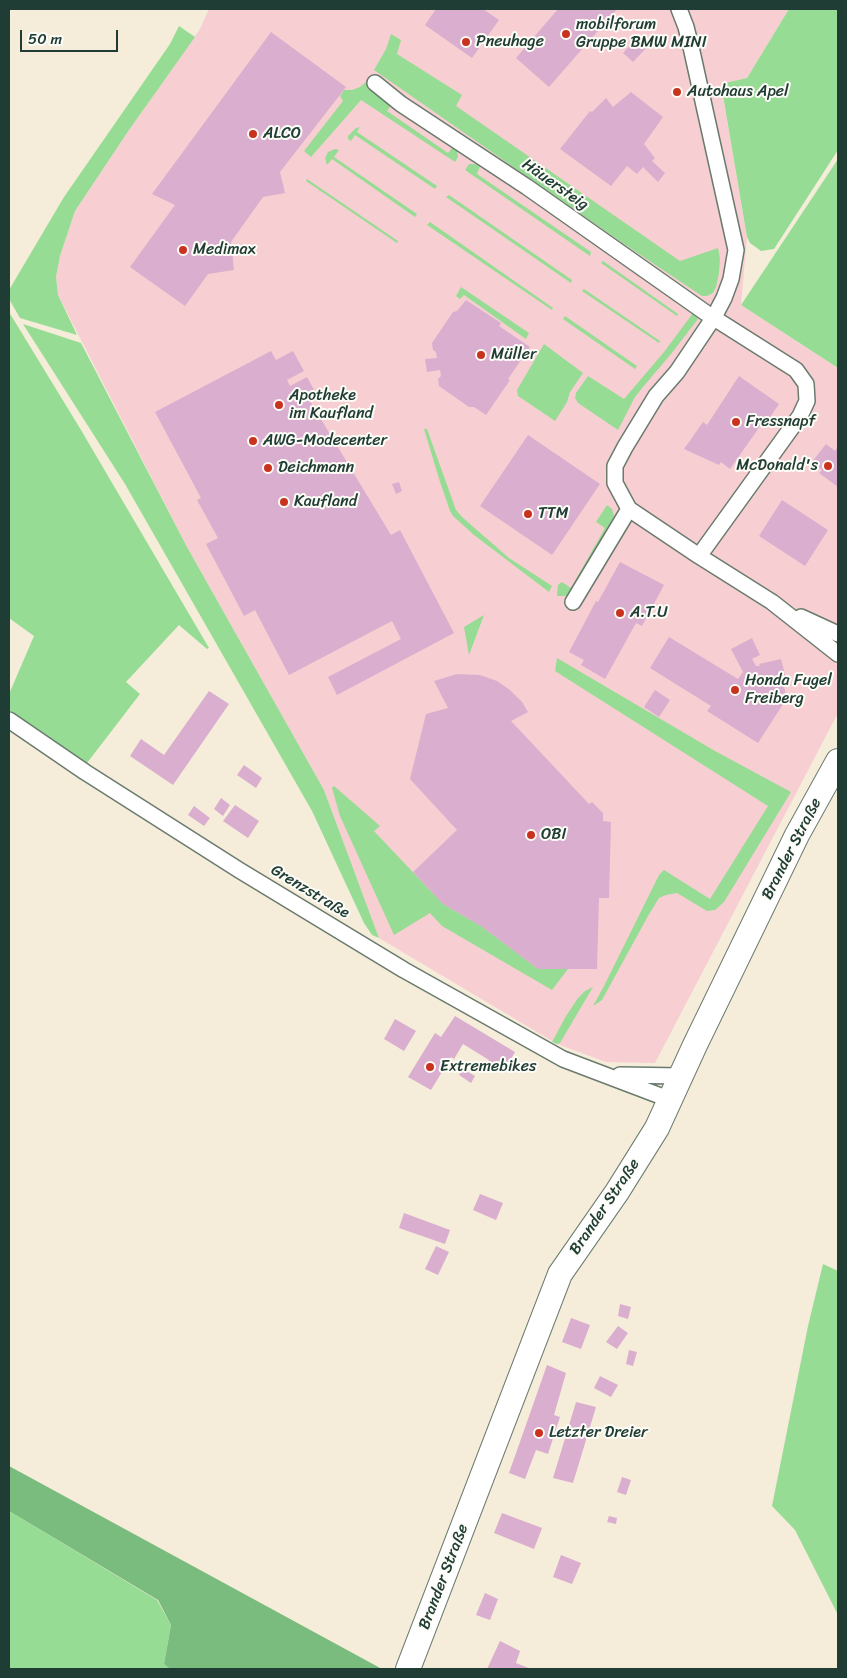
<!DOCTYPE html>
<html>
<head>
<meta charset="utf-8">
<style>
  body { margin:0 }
  #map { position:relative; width:847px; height:1678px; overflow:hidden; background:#f5edda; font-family:Sriracha,sans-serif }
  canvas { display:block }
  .frame { position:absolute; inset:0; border:10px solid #1f3d34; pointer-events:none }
  .scale { position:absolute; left:20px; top:30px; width:98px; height:22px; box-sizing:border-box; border:2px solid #1f3d34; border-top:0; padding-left:6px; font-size:15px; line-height:18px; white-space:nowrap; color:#1f3d34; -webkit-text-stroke:4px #fdfcf7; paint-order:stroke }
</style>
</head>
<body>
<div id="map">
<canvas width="847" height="1678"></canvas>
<div class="frame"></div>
<div class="scale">50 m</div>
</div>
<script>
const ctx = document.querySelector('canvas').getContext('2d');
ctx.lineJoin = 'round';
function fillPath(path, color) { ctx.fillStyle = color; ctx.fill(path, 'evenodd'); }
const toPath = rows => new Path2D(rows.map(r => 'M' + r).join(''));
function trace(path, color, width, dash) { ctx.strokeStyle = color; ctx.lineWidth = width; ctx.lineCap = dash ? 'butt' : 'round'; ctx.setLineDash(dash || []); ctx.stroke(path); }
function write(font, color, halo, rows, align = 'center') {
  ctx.font = font + ' Sriracha,sans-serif'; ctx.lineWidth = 4; ctx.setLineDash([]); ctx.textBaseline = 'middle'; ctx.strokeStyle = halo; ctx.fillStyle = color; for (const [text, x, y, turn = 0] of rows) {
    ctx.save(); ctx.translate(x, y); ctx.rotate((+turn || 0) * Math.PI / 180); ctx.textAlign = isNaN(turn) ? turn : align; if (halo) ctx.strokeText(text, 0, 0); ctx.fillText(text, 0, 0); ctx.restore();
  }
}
const built = toPath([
  [209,9,789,9,747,78,721,85,747,237,741,305,838,368,838,713,655,1063,606,1062,557,1044,379,938,324,790,187,547,58,295,56,277,60,256,75,211,129,130,200,29]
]);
const green = toPath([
  [789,9,838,9,838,150,774,249,761,251,750,243,747,237,721,84,747,78],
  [179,26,195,37,129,130,75,211,60,256,56,277,58,295,77,335,20,318,9,299,9,290,64,197,170,44],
  [391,34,401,40,397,54,462,95,456,106,680,261,718,248,720,258,719,273,716,287,713,293,707,296,702,296,624,244,374,70,386,49],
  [367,81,391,99,393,103,387,111,448,153,453,147,457,151,458,157,455,162,361,100,311,157,304,151,343,101,340,96,344,90,352,90,360,87],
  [360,127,357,132,437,186,435,189,355,135,351,141,348,139,348,136,356,128],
  [335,149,339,150,334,157,417,214,415,217,332,159,327,165,325,158,328,152],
  [838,159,838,368,741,305],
  [469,164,474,164,480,166,477,174,591,252,590,256,465,170],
  [307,179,398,241,397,243,306,181],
  [449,195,572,280,571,283,446,197],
  [430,222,553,308,552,310,427,225],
  [603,261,678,314,677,316,601,263],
  [461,287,529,333,526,339,464,295,460,299,456,296],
  [584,289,660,341,659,343,582,291],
  [9,312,81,430,209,648,207,649,179,625,126,682,140,694,87,763,9,710,9,694,34,636,9,618],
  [693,313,698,319,671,354,643,387,635,397,618,430,578,403,575,398,576,393,588,376,624,399,664,352],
  [565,316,637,366,635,369,563,319],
  [23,324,81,343,187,547,324,790,379,938,372,935,364,923,312,811,125,484],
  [544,344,583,373,570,392,567,402,555,421,518,396,517,390],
  [424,429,427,429,456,510,462,517,509,558,552,586,549,592,474,535,453,516,450,511,440,482],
  [607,505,612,509,614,516,602,542,571,594,564,596,557,596,558,585,562,582,571,588,605,528,596,522],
  [484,615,469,655,464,627],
  [557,658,715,751,791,792,724,902,715,910,707,911,677,893,666,895,659,898,648,916,602,1000,593,1006,604,986,659,875,664,870,710,899,768,806,555,671],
  [334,786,380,826,374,831,443,904,481,926,538,969,568,969,552,990,442,926,430,913,394,935,340,816,332,788],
  [593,987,560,1043,557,1044,552,1042,566,1016,578,998,585,991],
  [823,1264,838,1271,838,1615,795,1530,772,1506,808,1326],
  [9,1511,157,1600,171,1625,164,1664,170,1669,9,1669]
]);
const forest = toPath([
  [9,1466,382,1669,170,1669,164,1664,171,1625,158,1600,9,1511]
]);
const building = toPath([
  [436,9,483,9,499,20,472,58,425,25],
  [558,9,617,9,549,87,516,58],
  [271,32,346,87,280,172,285,193,263,197,231,242,234,270,208,274,185,306,130,267,175,205,152,194],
  [638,37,648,46,633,62,623,53],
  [631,92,663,117,644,144,655,158,652,161,665,173,658,182,643,167,637,174,627,166,611,186,560,149,590,111,592,112,606,98,613,107],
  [466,300,501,323,499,326,530,347,508,379,510,380,486,415,474,407,469,407,439,386,438,379,441,376,440,370,427,372,425,359,437,358,436,352,433,350,432,343,453,312,457,311],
  [271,351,276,360,293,351,304,371,287,380,290,386,307,377,318,397,310,401,391,535,400,530,454,633,337,695,328,677,401,639,392,621,289,675,255,610,244,616,206,544,218,538,197,500,201,498,155,412],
  [739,376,779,404,766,423,763,422,730,469,721,462,719,465,684,449,703,422,707,425],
  [528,435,600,484,552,555,480,506],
  [826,444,835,451,838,446,838,487,819,473,822,470,812,462],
  [399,482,402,491,396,494,392,484],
  [782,500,828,530,805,566,759,536],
  [620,562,664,585,642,626,636,623,605,679,581,665,584,660,569,652,596,601,598,602],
  [669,637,738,679,743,672,731,649,752,638,760,655,752,659,756,666,760,666,759,664,781,659,787,682,783,683,787,698,758,743,707,711,711,706,650,668],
  [457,674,480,675,497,681,510,690,522,702,528,712,511,721,589,804,592,802,603,813,603,821,611,822,609,898,599,898,597,969,538,969,481,926,443,904,413,872,457,830,410,779,426,714,448,708,434,681],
  [655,690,670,700,659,717,644,707],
  [209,691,229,704,173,785,130,756,141,739,164,755],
  [244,765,262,778,256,788,237,775],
  [221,798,230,805,223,816,214,809],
  [235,805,259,821,248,838,223,821],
  [194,806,210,818,204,826,188,815],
  [455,1016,515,1052,505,1069,497,1065,496,1067,488,1062,489,1060,463,1044,454,1059,451,1057,431,1090,408,1077,435,1033,441,1037],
  [395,1019,416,1031,404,1051,384,1039],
  [463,1069,475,1076,471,1083,459,1075],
  [480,1194,503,1203,496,1220,473,1210],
  [404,1213,450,1230,445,1244,399,1228],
  [436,1246,449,1252,438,1275,425,1269],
  [620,1304,631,1307,628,1319,618,1316],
  [571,1318,590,1325,581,1349,562,1342],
  [618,1326,628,1333,617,1349,606,1342],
  [629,1350,637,1352,633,1366,626,1364],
  [547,1365,566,1373,554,1415,560,1417,548,1454,536,1450,525,1479,509,1473],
  [600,1376,618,1385,611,1397,594,1388],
  [576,1402,596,1407,573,1483,553,1478],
  [622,1477,631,1480,626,1495,617,1492],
  [502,1513,542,1528,534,1549,494,1533],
  [609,1516,617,1518,616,1524,607,1522],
  [561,1555,581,1563,572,1584,553,1577],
  [485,1593,498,1599,490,1620,476,1615],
  [500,1641,520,1651,516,1663,531,1669,487,1669]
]);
const minor = toPath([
  [679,9,686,27,691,47,736,250,731,279,724,298,714,317,677,372,656,396,625,447,615,466,615,483,629,509,699,556,772,602,838,654],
  [375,83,401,104,527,187,706,313,796,370,806,384,807,401,800,416,699,556],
  [573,602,629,509],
  [801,617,838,634],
  [9,720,85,772,239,870,404,970,563,1059,671,1100],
  [620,1075,681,1076]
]);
const primary = toPath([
  [408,1669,560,1274,617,1192,657,1128,695,1045,797,835,838,761]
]);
const markers = [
  [566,34,5,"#c8321e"],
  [466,42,5,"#c8321e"],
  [677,92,5,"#c8321e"],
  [253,134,5,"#c8321e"],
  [183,250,5,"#c8321e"],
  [481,355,5,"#c8321e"],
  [279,405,5,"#c8321e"],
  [736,422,5,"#c8321e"],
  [253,441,5,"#c8321e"],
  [828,466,5,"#c8321e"],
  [268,468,5,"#c8321e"],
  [284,502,5,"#c8321e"],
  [528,514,5,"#c8321e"],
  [620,613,5,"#c8321e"],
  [735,690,5,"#c8321e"],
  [531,835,5,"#c8321e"],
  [430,1067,5,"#c8321e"],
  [539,1433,5,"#c8321e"]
];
const poiNames = [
  ["mobilforum",576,25],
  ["Gruppe BMW MINI",576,43],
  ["Pneuhage",476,42],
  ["Autohaus Apel",687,92],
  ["ALCO",263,134],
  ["Medimax",193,250],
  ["Müller",491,355],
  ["Apotheke",289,396],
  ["im Kaufland",289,414],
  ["Fressnapf",746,422],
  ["AWG-Modecenter",263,441],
  ["McDonald's",818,466,"right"],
  ["Deichmann",278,468],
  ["Kaufland",294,502],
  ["TTM",538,514],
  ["A.T.U",630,613],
  ["Honda Fugel",745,681],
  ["Freiberg",745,699],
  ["OBI",541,835],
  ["Extremebikes",440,1067],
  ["Letzter Dreier",549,1433]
];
const streetNames = [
  ["Häuersteig",555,185,35],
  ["Brander Straße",792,849,-63],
  ["Grenzstraße",310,892,31],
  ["Brander Straße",605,1207,-56],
  ["Brander Straße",444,1577,-69]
];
fillPath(built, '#f7cfd2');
fillPath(green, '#97dc94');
fillPath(forest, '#79bc7e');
fillPath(building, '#daaece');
trace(minor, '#6a7b6e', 18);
trace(primary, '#6a7b6e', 26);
trace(minor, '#fff', 15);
trace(primary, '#fff', 24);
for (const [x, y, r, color] of markers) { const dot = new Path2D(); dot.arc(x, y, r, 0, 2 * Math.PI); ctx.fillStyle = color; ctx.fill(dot); trace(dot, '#fdfcf7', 2); }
write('16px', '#1f3d34', '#fdfcf7', poiNames, 'left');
write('16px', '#1f3d34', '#fdfcf7', streetNames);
</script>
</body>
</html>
